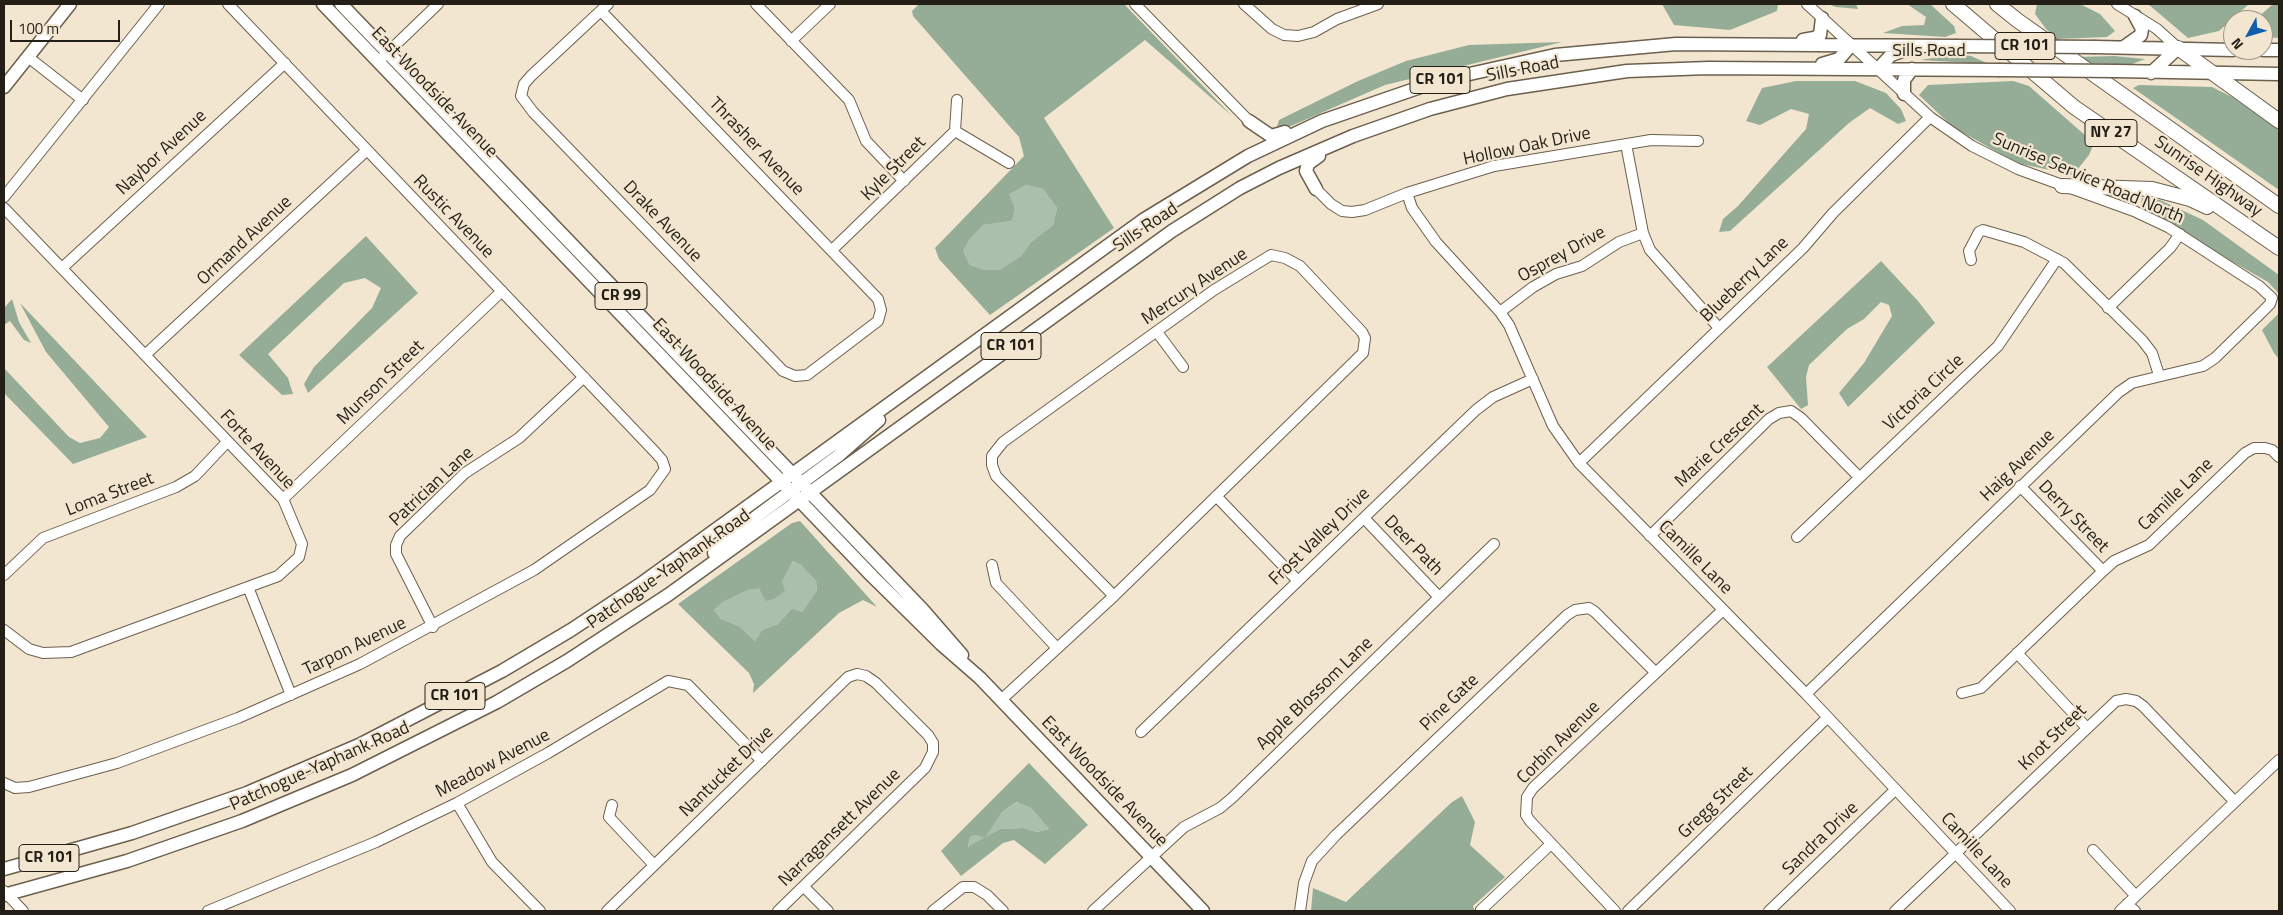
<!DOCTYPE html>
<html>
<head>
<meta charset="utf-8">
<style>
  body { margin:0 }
  #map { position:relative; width:2283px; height:915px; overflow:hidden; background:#f3e6d0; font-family:"Titillium Web",sans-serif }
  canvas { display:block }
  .frame { position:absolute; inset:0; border:5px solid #231f17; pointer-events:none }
  .north { position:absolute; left:2223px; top:10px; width:50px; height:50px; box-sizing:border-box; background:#f3e6d0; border:1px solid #a09686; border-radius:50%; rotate:231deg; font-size:14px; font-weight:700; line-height:20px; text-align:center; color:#231f17 }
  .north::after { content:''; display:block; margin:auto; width:18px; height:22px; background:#0f5ead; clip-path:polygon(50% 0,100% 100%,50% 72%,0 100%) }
  .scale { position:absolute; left:10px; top:20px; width:110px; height:22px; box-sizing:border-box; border:2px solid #231f17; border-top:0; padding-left:6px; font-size:15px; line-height:18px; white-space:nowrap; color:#231f17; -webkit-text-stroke:4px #f3e6d0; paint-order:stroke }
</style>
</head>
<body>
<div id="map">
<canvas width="2283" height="915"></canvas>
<div class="frame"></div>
<div class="north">N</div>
<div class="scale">100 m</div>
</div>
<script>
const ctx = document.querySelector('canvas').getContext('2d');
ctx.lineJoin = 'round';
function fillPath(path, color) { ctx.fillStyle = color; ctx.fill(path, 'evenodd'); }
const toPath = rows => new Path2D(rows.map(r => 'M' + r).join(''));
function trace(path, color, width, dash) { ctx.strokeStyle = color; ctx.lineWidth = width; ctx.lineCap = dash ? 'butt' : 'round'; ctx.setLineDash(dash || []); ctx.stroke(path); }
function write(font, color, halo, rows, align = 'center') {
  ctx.font = font + ' "Titillium Web",sans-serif'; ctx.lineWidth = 4.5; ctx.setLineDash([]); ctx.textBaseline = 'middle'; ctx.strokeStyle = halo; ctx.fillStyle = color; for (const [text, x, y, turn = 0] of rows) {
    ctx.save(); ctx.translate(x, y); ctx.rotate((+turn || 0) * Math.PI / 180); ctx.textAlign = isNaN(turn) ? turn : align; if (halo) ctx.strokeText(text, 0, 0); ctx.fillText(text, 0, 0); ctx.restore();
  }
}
const green = toPath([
  [1026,185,1043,189,1057,208,1053,225,1031,242,1021,256,1000,271,983,270,970,265,963,251,970,239,983,225,1012,221,1015,208,1008,193],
  [793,561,801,565,816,581,817,590,802,612,792,610,778,624,762,630,755,641,739,626,721,619,714,610,723,602,748,590,759,587,765,601,782,582],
  [1018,802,1031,808,1049,829,1037,832,1023,828,1000,829,968,848,970,837,976,835,985,837,1002,812]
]);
const forest = toPath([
  [919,4,1124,4,1232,116,1145,40,1044,118,1114,228,990,315,939,259,935,248,1024,156,1019,137,913,16,912,11],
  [1026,185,1043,189,1057,208,1053,225,1031,242,1021,256,1000,270,984,270,970,265,963,251,970,239,983,225,1012,221,1015,208,1009,194],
  [1662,4,1778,4,1777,11,1730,30,1674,25],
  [1828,4,1856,4,1858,9,1836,7],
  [1907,4,1930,4,1954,26,1956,33,1945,37,1883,33,1902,26,1924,25,1926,17],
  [2037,4,2082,5,2100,14,2115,31,2107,37,2057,39,2046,29,2035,14],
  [2148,4,2249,4,2219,31,2188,38],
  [2273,4,2279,4,2279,38,2263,37,2263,20,2255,20],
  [1562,42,1385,85,1275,133,1279,120,1358,81,1406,61,1469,45],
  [1957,54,1971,56,1989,64,1920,60],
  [2114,56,2145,59,2125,67,2093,66,2077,57],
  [1796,81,1855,81,1886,93,1901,109,1906,121,1898,124,1870,108,1849,123,1730,231,1719,232,1723,219,1738,206,1806,129,1809,114,1791,109,1760,125,1746,121,1762,88],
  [2013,81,2029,86,2094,143,2089,155,2073,175,2017,163,1953,127,1919,95,1928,85],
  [2139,85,2212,87,2232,97,2279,130,2279,190,2133,88],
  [2142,198,2160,200,2203,220,2279,275,2279,294,2268,282,2140,209],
  [366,236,418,293,308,393,304,384,314,367,372,308,381,288,365,278,344,283,268,354,288,378,293,394,282,395,239,355],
  [1881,261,1918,301,1935,323,1848,407,1839,393,1864,363,1892,316,1889,305,1881,302,1864,319,1847,329,1809,365,1806,377,1808,405,1801,409,1767,367],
  [12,299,19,322,31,343,24,340,10,321,4,325,4,308],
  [20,303,147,437,73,464,4,393,4,368,69,437,80,443,100,438,109,427,46,352],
  [2279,313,2279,359,2274,353,2262,330],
  [800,521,877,607,863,600,839,613,753,693,754,684,749,673,678,604,792,523],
  [793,561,801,565,816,581,817,590,802,612,792,609,778,624,762,630,755,641,739,626,721,619,714,610,723,602,748,590,759,588,765,601,774,599,785,591,782,582],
  [1029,763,1088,825,1045,864,1014,840,1003,843,961,876,941,851],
  [1017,802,1031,808,1049,829,1037,832,1023,828,1000,829,968,847,970,837,976,835,985,838,1002,812],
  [1462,796,1475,822,1470,845,1505,877,1473,906,1475,911,1311,911,1313,888,1346,902,1452,802]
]);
const minor = toPath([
  [756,4,849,100,866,141,904,181],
  [1135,4,1249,121],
  [1244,4,1272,29,1284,35,1298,36,1314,32,1337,19,1378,4],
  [2117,4,2157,29,2178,48],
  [601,11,878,299,881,310,878,321,807,375,795,376,783,371,533,112,521,96,524,84,531,76,608,4],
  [791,41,830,4],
  [28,57,83,100],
  [383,57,438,4],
  [955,131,1009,163],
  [1626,144,1643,233,1650,250,1719,328],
  [1316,189,1331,204,1342,211,1352,212,1365,210,1407,193,1494,166,1651,140,1698,141],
  [1407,193,1412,208,1436,242,1500,312,1509,325,1553,426,1579,463,1806,694,2010,911],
  [4,197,159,4],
  [4,208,283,499,302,544,299,557,278,576,71,652,43,653,29,649,4,630],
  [832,250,955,131,957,100],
  [1971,260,1969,251,1979,232,1983,230,2024,242,2064,263,2142,340,2152,353,2159,375],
  [62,268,285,63],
  [2108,308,2170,248,2180,234],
  [1500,312,1533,287,1556,274,1582,266,1619,242,1643,233],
  [1157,332,1183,367],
  [145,355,366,151],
  [1579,463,1803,248,1833,213,1930,117],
  [2020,486,2103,571],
  [1216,496,1298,581],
  [283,499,502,291],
  [1364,518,1438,596],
  [1650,536,1769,419,1779,413,1791,411,1801,418,1859,477],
  [1797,537,1998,346,2057,259],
  [992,565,996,583,1057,648],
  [4,575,43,538,176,487,195,476,227,442],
  [248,587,291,695],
  [433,627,396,554,396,545,400,536,465,473,519,438,584,377],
  [2017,653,2087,728],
  [1962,693,1981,688,2103,571,2114,561,2149,545,2245,453,2254,448,2265,448,2272,450,2279,457],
  [1806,694,2119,392,2132,383,2203,366,2215,358,2260,314,2270,304,2272,298,2259,286,2168,227,2134,211,2018,169,1972,146,1930,117,1807,4],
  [1001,700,1114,596,1363,353,1365,338,1362,332,1300,266,1285,258,1271,255,1214,290,1003,442,992,456,992,465,996,476,1114,596],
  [1141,732,1476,410,1493,397,1533,379],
  [4,783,15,788,29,787,117,763,238,718,360,664,534,570,650,490,665,469,662,460,655,452,228,4],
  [457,803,492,862,540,911],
  [612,805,609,817,654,865],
  [2093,850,2135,895],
  [804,887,828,911],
  [4,891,23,911],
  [2127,904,2135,911],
  [208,911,376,842,457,803,548,753,668,681,688,685,762,761],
  [607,911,848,677,857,674,866,676,876,683,928,735,933,743,933,752,925,768,778,911],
  [933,911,963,887,974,887,987,895,1003,911],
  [1093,911,1184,827,1220,808,1232,798,1494,544],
  [1300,911,1304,883,1312,861,1336,835,1567,615,1575,610,1589,608,1595,612,1655,672],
  [1483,911,1481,910,1551,844],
  [1615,911,1530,821,1526,815,1527,797,1533,788,1723,610],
  [1628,911,1827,718],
  [1769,911,1895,790],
  [1895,911,2116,701,2126,699,2136,701,2143,706,2235,802],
  [2120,911,2279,760]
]);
const major = toPath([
  [323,4,873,577,941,644,980,678,1203,911],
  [341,4,922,609,962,655],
  [1803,40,1814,38,1820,35,1822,18],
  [2095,47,2233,50],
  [2124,47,2141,35,2142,29,2135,16],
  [2263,50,2279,50],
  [1822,64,1839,59,1851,45],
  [1878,69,1891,55,1908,49],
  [2117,71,2279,74],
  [2151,73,2178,48],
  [4,87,70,4],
  [1904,94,1904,80,1912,69],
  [1249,121,1271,136,1285,132],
  [1316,189,1306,171,1308,164,1319,156],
  [714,553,757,516,838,456,879,420],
  [4,869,132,833,247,793,359,745,502,671,571,630,639,585,1143,220,1248,156,1322,121,1438,81,1555,55,1676,44,1956,46],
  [4,895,127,861,242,821,352,775,497,702,567,661,668,595,1172,231,1240,188,1279,168,1353,136,1430,109,1507,89,1627,71,1708,68,1999,70]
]);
const highway = toPath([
  [1953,4,2074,107,2279,248],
  [1997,4,2017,20,2279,206],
  [2178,48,2279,121],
  [2062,186,2152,189,2190,199,2207,207]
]);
const majorBridge = toPath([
  [1956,46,2095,47],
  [1999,70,2117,71]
]);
const shields = [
  [2025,46,60],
  [1440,80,60],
  [2111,133,52],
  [621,296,52],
  [1011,346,60],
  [455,696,60],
  [49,858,60]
];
const shieldNames = [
  ["CR 101",2025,46],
  ["CR 101",1440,80],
  ["NY 27",2111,133],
  ["CR 99",621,296],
  ["CR 101",1011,346],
  ["CR 101",455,696],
  ["CR 101",49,858]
];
const streetNames = [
  ["Sills Road",1929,52],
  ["Sills Road",1523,70,-11],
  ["East Woodside Avenue",434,93,46],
  ["Thrasher Avenue",756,147,46],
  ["Hollow Oak Drive",1527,147,-12],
  ["Naybor Avenue",162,153,-43],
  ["Kyle Street",894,169,-45],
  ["Sunrise Highway",2208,177,35],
  ["Sunrise Service Road North",2088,179,23],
  ["Rustic Avenue",453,217,46],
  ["Drake Avenue",662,222,46],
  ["Sills Road",1146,228,-34],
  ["Ormand Avenue",245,241,-43],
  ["Osprey Drive",1562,255,-29],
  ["Blueberry Lane",1745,280,-44],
  ["Mercury Avenue",1195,287,-34],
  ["Munson Street",381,383,-44],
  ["East Woodside Avenue",714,385,47],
  ["Victoria Circle",1924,393,-43],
  ["Marie Crescent",1720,446,-43],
  ["Forte Avenue",257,450,47],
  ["Haig Avenue",2018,466,-44],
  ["Patrician Lane",432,487,-43],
  ["Loma Street",110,495,-21],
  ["Camille Lane",2176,495,-44],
  ["Derry Street",2073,517,46],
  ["Frost Valley Drive",1320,537,-44],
  ["Deer Path",1413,546,46],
  ["Camille Lane",1695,558,45],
  ["Patchogue-Yaphank Road",669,570,-35],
  ["Tarpon Avenue",355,647,-26],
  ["Apple Blossom Lane",1315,694,-44],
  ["Pine Gate",1450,703,-44],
  ["Knot Street",2053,738,-44],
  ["Corbin Avenue",1559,743,-45],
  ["Meadow Avenue",493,764,-28],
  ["Patchogue-Yaphank Road",320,767,-24],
  ["Nantucket Drive",727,772,-44],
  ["East Woodside Avenue",1104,782,46],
  ["Gregg Street",1716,803,-44],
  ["Narragansett Avenue",840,828,-44],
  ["Sandra Drive",1821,839,-44],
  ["Camille Lane",1976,851,47]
];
fillPath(green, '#abc0ac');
fillPath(forest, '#95ad96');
trace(minor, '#6b604d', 12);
trace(major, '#6b604d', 15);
trace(highway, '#6b604d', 16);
trace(minor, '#fff', 10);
trace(major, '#fff', 12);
trace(highway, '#fff', 14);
trace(majorBridge, '#6b604d', 15, []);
trace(majorBridge, '#fff', 12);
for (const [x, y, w] of shields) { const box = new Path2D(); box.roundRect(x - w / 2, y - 13.5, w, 27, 4); ctx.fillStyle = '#f3e6d0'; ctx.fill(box); trace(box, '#231f17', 1); }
write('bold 16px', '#231f17', null, shieldNames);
write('18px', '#231f17', '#f3e6d0', streetNames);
</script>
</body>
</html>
